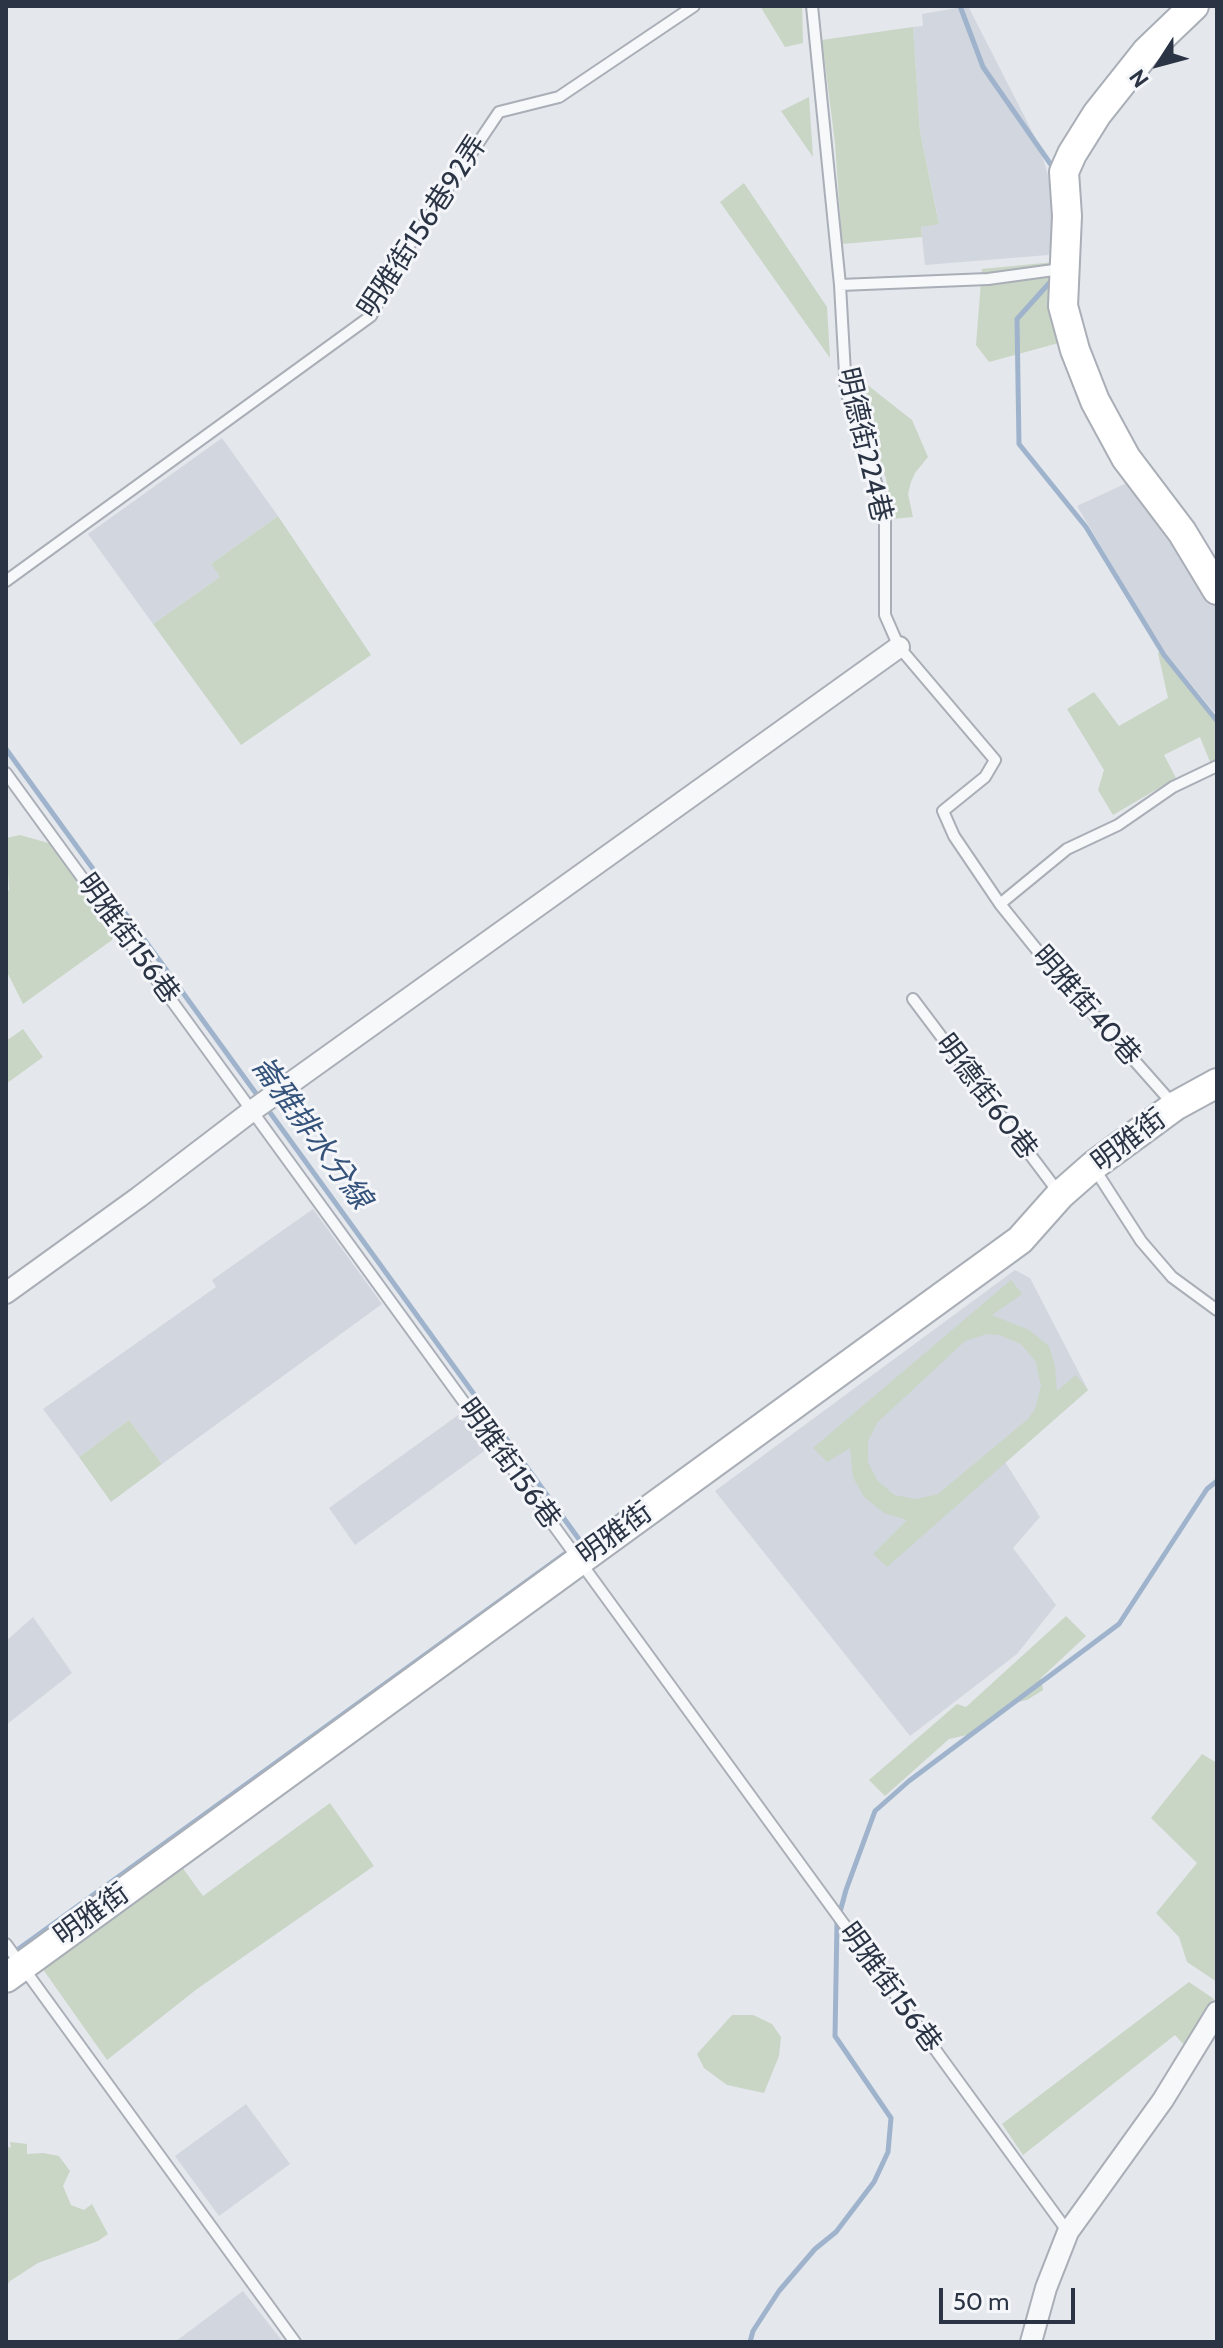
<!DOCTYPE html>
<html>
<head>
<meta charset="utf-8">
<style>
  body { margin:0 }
  #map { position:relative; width:1223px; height:2348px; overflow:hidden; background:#e4e7ec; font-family:Cabin,sans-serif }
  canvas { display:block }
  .frame { position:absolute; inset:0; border:8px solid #2b3445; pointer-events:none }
  .north { position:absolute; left:1119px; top:24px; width:80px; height:80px; -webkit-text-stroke:6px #f4f6f9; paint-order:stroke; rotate:234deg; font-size:22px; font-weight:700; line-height:32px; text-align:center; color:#2b3445 }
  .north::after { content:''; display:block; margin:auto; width:28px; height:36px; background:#2b3445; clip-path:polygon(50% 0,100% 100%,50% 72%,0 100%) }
  .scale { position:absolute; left:939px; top:2288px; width:136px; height:36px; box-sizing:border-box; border:4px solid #2b3445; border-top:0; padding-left:10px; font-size:24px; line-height:28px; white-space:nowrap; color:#2b3445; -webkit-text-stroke:6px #f4f6f9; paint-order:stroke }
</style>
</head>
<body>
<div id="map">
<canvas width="1223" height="2348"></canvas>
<div class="frame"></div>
<div class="north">N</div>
<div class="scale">50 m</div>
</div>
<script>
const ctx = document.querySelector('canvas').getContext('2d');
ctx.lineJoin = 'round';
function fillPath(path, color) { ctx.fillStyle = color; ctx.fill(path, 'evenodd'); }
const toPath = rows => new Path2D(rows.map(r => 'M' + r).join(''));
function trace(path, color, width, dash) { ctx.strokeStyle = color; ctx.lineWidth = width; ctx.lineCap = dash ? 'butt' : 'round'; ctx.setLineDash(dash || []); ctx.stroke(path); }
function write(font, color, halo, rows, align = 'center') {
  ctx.font = font + ' Cabin,"Noto Sans TC",sans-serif'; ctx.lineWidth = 6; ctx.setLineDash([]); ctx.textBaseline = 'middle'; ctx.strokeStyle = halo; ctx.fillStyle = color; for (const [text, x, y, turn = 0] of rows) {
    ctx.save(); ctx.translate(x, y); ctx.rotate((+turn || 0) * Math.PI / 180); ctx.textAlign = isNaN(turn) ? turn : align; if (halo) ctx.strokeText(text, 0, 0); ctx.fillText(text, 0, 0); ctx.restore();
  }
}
const built = toPath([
  [968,6,1039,145,1052,189,1055,248,1048,255,925,265,921,227,939,223,920,132,913,27,923,26,922,14],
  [222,438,278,516,211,564,220,577,153,624,88,534],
  [1142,476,1217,588,1217,709,1214,712,1163,650,1077,506],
  [313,1209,382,1304,162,1464,129,1420,79,1457,43,1409,216,1287,212,1280],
  [1015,1270,1030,1278,1088,1390,1005,1462,1040,1517,1013,1548,1056,1605,1017,1654,910,1736,715,1491],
  [461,1413,487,1449,355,1545,329,1508],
  [33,1617,72,1673,6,1725,6,1641],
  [246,2104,290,2164,219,2216,175,2156],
  [243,2291,283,2342,175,2342]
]);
const green = toPath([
  [760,6,802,6,803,43,785,47],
  [913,27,920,132,939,224,921,227,922,237,842,244,835,143,822,40],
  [809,97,813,157,781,111],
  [744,183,827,307,830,358,720,202],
  [1054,262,1066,341,989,362,976,345,982,269],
  [856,376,912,420,928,457,915,473,911,482,908,494,913,517,892,519,886,478,858,414],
  [278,516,371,655,241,745,153,624,220,577,211,564],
  [1163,650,1217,719,1217,759,1210,762,1200,737,1164,755,1176,778,1113,815,1098,790,1104,770,1067,709,1094,692,1119,726,1168,698,1158,653],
  [20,835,52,844,113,929,112,940,23,1004,6,970,6,891,9,890,6,838],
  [23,1029,43,1057,6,1084,6,1041],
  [1011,1280,1022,1294,992,1315,1029,1330,1049,1346,1055,1366,1057,1391,1076,1375,1088,1390,887,1567,873,1554,907,1520,884,1513,864,1497,853,1477,850,1448,827,1462,813,1448],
  [987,1334,999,1335,1021,1344,1036,1362,1041,1386,1035,1409,1028,1419,938,1494,916,1499,894,1495,877,1480,868,1462,868,1441,877,1423,965,1341],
  [129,1420,162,1464,111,1502,79,1457],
  [1066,1616,1086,1636,1041,1678,1043,1690,1027,1700,1014,1703,976,1733,949,1739,885,1796,869,1780,957,1704,966,1707],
  [1202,1754,1217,1763,1217,1982,1187,1962,1179,1937,1156,1913,1197,1863,1151,1818],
  [330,1803,374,1866,197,1989,107,2060,35,1958,174,1856,203,1896],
  [1189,1982,1214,1999,1184,2045,1175,2035,1023,2155,1002,2124],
  [732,2015,753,2015,772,2024,781,2037,779,2056,764,2093,727,2085,704,2068,697,2054],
  [10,2142,27,2144,27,2154,43,2153,59,2156,70,2171,63,2186,71,2205,84,2210,92,2204,108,2234,98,2241,38,2263,10,2281,6,2287,6,2146,11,2148]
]);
const stream = toPath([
  [960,6,983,67,1054,169],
  [1052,280,1017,319,1019,444,1086,527,1164,655,1217,721],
  [6,749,260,1099],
  [6,1958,581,1542,266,1107],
  [750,2342,753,2331,779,2291,815,2249,836,2232,874,2182,888,2152,891,2118,835,2036,837,1923,846,1890,875,1811,909,1781,1119,1624,1207,1489,1217,1481]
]);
const lane = toPath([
  [812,6,840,285,846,391,885,510,885,615,899,647,995,760,985,777,943,811,954,836,1000,904,1041,955,1172,1103],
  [840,285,988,279,1061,269],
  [6,581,371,316,402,256,499,112,559,97,694,6],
  [6,773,1068,2232],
  [1000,904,1067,849,1118,825,1173,787,1217,766],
  [913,999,1059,1193],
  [1094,1168,1141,1241,1172,1277,1217,1310],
  [6,1944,295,2342]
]);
const street = toPath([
  [6,1293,139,1197,253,1110,899,647],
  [1031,2342,1046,2288,1068,2232,1163,2100,1217,2012]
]);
const secondary = toPath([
  [1194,6,1147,51,1097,114,1072,154,1064,172,1067,216,1063,306,1075,350,1095,401,1126,458,1182,532,1217,590],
  [6,1978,1020,1240,1060,1195,1093,1166,1175,1106,1217,1083]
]);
const streetNames = [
  ["明雅街156巷92弄",423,227,-57],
  ["明德街224巷",864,445,77],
  ["明雅街156巷",128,939,54],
  ["明雅街40巷",1086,1006,49],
  ["明德街60巷",986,1097,53],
  ["明雅街",1129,1141,-37],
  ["明雅街156巷",509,1464,54],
  ["明雅街",615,1534,-36],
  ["明雅街",92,1915,-36],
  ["明雅街156巷",890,1988,54]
];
const waterNames = [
  ["崙雅排水分線",311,1133,54]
];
fillPath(built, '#d2d6de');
fillPath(green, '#c9d6c5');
trace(stream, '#9fb4cc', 5);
trace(lane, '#a9aeb7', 14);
trace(street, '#a9aeb7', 24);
trace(secondary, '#a9aeb7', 32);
trace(lane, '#f7f8fa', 10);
trace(street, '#f7f8fa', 20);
trace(secondary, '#fff', 28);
write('28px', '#2b3445', '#f4f6f9', streetNames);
write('italic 30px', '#34527a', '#f4f6f9', waterNames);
</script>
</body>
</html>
